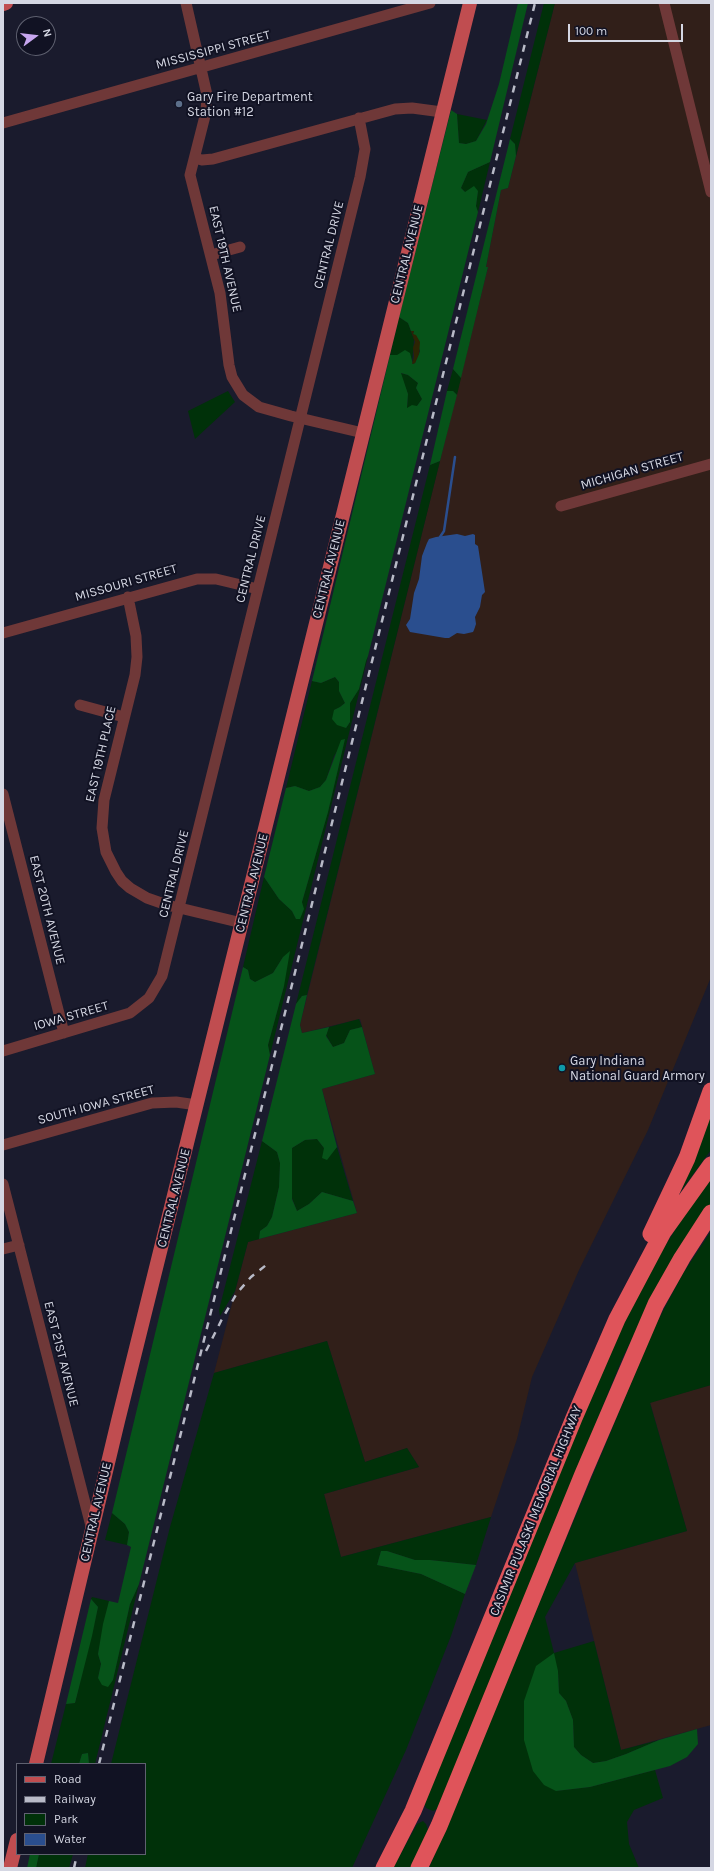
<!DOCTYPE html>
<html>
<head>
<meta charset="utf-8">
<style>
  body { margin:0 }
  #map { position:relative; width:714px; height:1871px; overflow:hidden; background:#1a1b2d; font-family:Karla,sans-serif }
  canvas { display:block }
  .frame { position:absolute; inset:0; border:4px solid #d5d7e3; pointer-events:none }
  .legend { position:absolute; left:16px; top:1763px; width:130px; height:92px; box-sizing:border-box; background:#111223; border:1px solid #5f6170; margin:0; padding:5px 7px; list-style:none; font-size:12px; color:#d5d7e3 }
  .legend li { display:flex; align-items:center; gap:8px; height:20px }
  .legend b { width:20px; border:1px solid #5f6170 }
  .north { position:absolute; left:16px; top:16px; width:40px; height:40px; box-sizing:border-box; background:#111223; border:1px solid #5f6170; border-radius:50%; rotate:75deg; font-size:11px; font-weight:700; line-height:16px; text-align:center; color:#d5d7e3 }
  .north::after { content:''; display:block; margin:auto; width:14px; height:18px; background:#c7a6ef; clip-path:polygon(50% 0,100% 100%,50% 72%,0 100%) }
  .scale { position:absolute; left:568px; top:24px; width:115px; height:18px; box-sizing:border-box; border:2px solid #d5d7e3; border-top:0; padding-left:5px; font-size:12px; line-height:14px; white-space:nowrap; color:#d5d7e3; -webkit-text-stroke:3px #111223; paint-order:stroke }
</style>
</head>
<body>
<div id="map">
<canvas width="714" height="1871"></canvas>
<div class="frame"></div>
<ul class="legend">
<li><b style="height:5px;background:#c04d50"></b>Road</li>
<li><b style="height:5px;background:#b8bac7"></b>Railway</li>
<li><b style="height:11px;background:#003109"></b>Park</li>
<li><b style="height:11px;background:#2a4e8e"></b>Water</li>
</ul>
<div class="north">N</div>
<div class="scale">100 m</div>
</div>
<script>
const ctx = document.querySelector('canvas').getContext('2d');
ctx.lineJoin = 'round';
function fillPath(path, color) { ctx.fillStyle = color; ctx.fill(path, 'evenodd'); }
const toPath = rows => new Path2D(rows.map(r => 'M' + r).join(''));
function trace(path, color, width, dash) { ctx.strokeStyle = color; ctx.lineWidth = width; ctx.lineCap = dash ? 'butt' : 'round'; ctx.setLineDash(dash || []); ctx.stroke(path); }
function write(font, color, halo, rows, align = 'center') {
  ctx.font = font + ' Karla,sans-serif'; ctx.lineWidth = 4; ctx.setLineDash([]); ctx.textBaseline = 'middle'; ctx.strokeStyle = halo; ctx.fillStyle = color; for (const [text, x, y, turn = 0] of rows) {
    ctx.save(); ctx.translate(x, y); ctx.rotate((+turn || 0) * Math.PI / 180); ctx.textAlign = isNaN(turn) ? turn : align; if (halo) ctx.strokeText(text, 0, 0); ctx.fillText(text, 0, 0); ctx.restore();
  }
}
const industrial = toPath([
  [555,3,711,3,711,977,648,1130,579,1270,532,1377,517,1439,491,1517,341,1557,324,1494,419,1467,407,1448,365,1462,327,1341,214,1373,248,1242,357,1213,322,1089,375,1074,360,1019,302,1033,300,1025,488,267,486,267,501,190,508,188],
  [711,1385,711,1725,621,1750,575,1563,687,1531,650,1402]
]);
const green = toPath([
  [544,3,555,3,516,156,515,144,510,139],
  [457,114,487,120,476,141,466,144,459,143],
  [490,162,478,212,476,206,478,191,465,192,461,188,468,172],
  [399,317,408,323,414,340,412,364,397,355,390,355],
  [453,369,461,378,457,395,453,391,447,391],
  [400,373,408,375,418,383,416,388,422,399,417,406,407,409,408,394],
  [228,391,235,402,195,439,188,411],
  [440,461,307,995,302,996,296,1004,430,465],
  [368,656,270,1055,268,1045,284,986,283,957,273,973,255,982,250,979,248,970,243,967,264,877,279,899,292,911,296,919,303,909,302,902,328,812,345,739,334,756,326,780,320,787,309,791,295,786,286,788,312,681,321,683,335,677,339,682,339,691,345,703,340,707,334,710,346,728,350,722,350,703,359,689,366,660],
  [359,1019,362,1027,350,1030,344,1043,333,1047,326,1035,329,1027],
  [711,1111,711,1150,675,1199],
  [317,1139,324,1148,332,1153,337,1147,353,1201,322,1192,309,1204,297,1211,292,1198,292,1148,305,1140],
  [262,1141,277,1152,280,1163,279,1187,272,1217,267,1226,260,1231,259,1239,248,1242,235,1291,220,1316,219,1310],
  [711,1172,711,1204,681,1245,650,1303,622,1359,439,1808,433,1811,426,1808,424,1802,626,1309],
  [711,1231,711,1385,650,1403,687,1531,575,1563,545,1617,554,1653,594,1641,621,1750,659,1740,626,1754,606,1761,593,1763,581,1755,574,1747,573,1720,566,1701,559,1693,558,1671,556,1791,590,1787,655,1770,663,1798,634,1810,627,1822,629,1844,639,1868,429,1868,654,1328,682,1275],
  [327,1341,365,1462,407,1448,419,1467,324,1494,341,1557,491,1517,476,1565,430,1560,415,1560,387,1551,381,1551,377,1565,421,1574,465,1594,451,1636,406,1750,352,1868,85,1868,88,1854,145,1854,145,1764,111,1764,170,1527,214,1373],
  [112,1513,125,1524,129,1532,127,1545,105,1540],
  [139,1584,95,1764,89,1764,88,1753,82,1754,79,1764,51,1764,66,1704,75,1703,98,1607,91,1599,92,1597,109,1601,98,1654,101,1664,98,1678,113,1680,130,1604],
  [423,1821,426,1824,428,1830,411,1868,393,1868,417,1824],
  [39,1854,73,1854,69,1868,36,1868]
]);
const forest = toPath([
  [518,3,528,3,490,162,468,172,461,188,465,192,474,186,478,191,476,206,478,212,368,656,366,661,359,689,350,703,350,722,346,728,337,725,332,719,334,710,340,707,345,703,339,691,339,682,335,677,321,683,312,681,390,355,397,355,405,350,410,353,413,364,415,363,420,351,413,334,414,331,411,331,408,323,399,317,451,110,457,114,459,143,466,144,476,141,486,124,499,84],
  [401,373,408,375,418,383,416,388,422,399,417,406,412,405,407,408,408,394],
  [510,139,515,144,516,156,508,188,501,190,486,267,488,267,461,378,453,369],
  [447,391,453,391,457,395,440,461,430,465],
  [345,739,328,812,302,902,304,909,300,919,296,919,292,911,279,899,264,877,286,788,295,786,309,791,320,787,326,780,341,740],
  [290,951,284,986,268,1045,270,1055,139,1584,130,1604,113,1680,108,1687,102,1685,98,1678,101,1664,98,1654,103,1624,109,1601,118,1603,131,1547,127,1545,129,1532,125,1524,112,1513,243,967,248,970,250,979,255,982,273,973,283,957],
  [307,995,300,1025,302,1033,329,1027,326,1036,333,1047,344,1043,350,1030,362,1027,375,1074,322,1089,337,1147,327,1160,322,1158,324,1148,317,1139,305,1140,292,1148,292,1199,297,1211,309,1204,322,1192,353,1201,357,1213,259,1239,260,1231,267,1226,272,1217,279,1187,280,1163,277,1152,262,1141,296,1004,302,996],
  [381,1551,387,1551,415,1560,430,1560,476,1565,465,1594,421,1574,377,1565],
  [91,1599,98,1607,92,1636,75,1703,66,1704],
  [554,1653,558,1671,559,1693,566,1701,573,1720,574,1747,581,1755,593,1763,606,1761,626,1754,659,1740,697,1729,698,1744,687,1757,670,1766,590,1787,556,1791,544,1785,533,1771,524,1740,524,1701,536,1666],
  [88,1753,89,1764,79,1764,82,1754],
  [30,1854,39,1854,36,1868,27,1868]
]);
const sand = toPath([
  [411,331,414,331,413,334,416,335,420,342,419,354,415,363,412,364,414,357,413,348,415,342]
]);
const water = toPath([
  [457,534,465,536,473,534,475,535,475,544,478,546,485,592,482,595,480,607,475,617,476,624,474,630,473,632,464,634,457,633,449,638,445,638,410,632,406,625,410,619,414,593,419,579,422,556,427,543,429,539,436,537]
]);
const stream = toPath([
  [440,537,444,531,455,457]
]);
const minor = toPath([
  [186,3,207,95,206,112,190,175,220,293,229,365,232,377,243,395,259,407,291,416,363,433],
  [664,3,711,192],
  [3,123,430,3],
  [195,158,202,160,213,159,395,109,412,108,442,112],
  [211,255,240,247],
  [561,506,711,464],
  [128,597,136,636,137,657,135,675,104,800,102,828,106,852,116,872,122,881,130,888,147,898,167,905,242,923],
  [3,633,197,579,216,579,258,589],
  [80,705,124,717],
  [3,794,64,1033],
  [3,1051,130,1013,149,998,162,976,360,177,365,149,359,118],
  [3,1145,152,1103,176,1102,197,1105],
  [3,1184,92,1530],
  [3,1249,19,1245]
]);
const major = toPath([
  [3,4,6,3],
  [36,1764,118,1421,470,3],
  [10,1868,17,1840]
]);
const highway = toPath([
  [651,1234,687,1158,711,1091],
  [384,1868,413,1811,574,1418,617,1319,663,1232,711,1165],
  [419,1868,439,1826,583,1474,656,1304,682,1258,711,1213]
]);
const rail = toPath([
  [206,1351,221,1321,237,1293,251,1277,270,1262],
  [99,1764,535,3],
  [74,1868,77,1854]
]);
const markers = [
  [179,104,4,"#5c6f8a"],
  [562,1068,4,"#0f9aa8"]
];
const streetNames = [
  ["MISSISSIPPI STREET",213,50,-15],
  ["CENTRAL DRIVE",329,245,-76],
  ["CENTRAL AVENUE",407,254,-76],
  ["EAST 19TH AVENUE",225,259,77],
  ["MICHIGAN STREET",632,471,-16],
  ["CENTRAL DRIVE",251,559,-76],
  ["CENTRAL AVENUE",329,569,-76],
  ["MISSOURI STREET",126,583,-16],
  ["EAST 19TH PLACE",101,754,-77],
  ["CENTRAL DRIVE",174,874,-76],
  ["CENTRAL AVENUE",252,883,-76],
  ["EAST 20TH AVENUE",47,910,76],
  ["IOWA STREET",71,1016,-16],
  ["SOUTH IOWA STREET",96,1105,-15],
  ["CENTRAL AVENUE",174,1198,-76],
  ["EAST 21ST AVENUE",61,1354,76],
  ["CASIMIR PULASKI MEMORIAL HIGHWAY",536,1511,-68],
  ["CENTRAL AVENUE",96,1512,-77]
];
const poiNames = [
  ["Gary Fire Department",187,97],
  ["Station #12",187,112],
  ["Gary Indiana",570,1061],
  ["National Guard Armory",570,1076]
];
fillPath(industrial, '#311f19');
fillPath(green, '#003109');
fillPath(forest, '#065319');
fillPath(sand, '#2c2403');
fillPath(water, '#2a4e8e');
trace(stream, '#2a4e8e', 2.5);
trace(minor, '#6f3838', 11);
trace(major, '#c04d50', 14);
trace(highway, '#df545a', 17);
trace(rail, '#b8bac7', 2.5, [7, 7]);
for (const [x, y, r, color] of markers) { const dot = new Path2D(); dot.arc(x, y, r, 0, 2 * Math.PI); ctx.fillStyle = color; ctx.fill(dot); trace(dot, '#111223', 1.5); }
write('13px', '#d5d7e3', '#111223', streetNames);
write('13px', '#d5d7e3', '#111223', poiNames, 'left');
</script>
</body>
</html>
